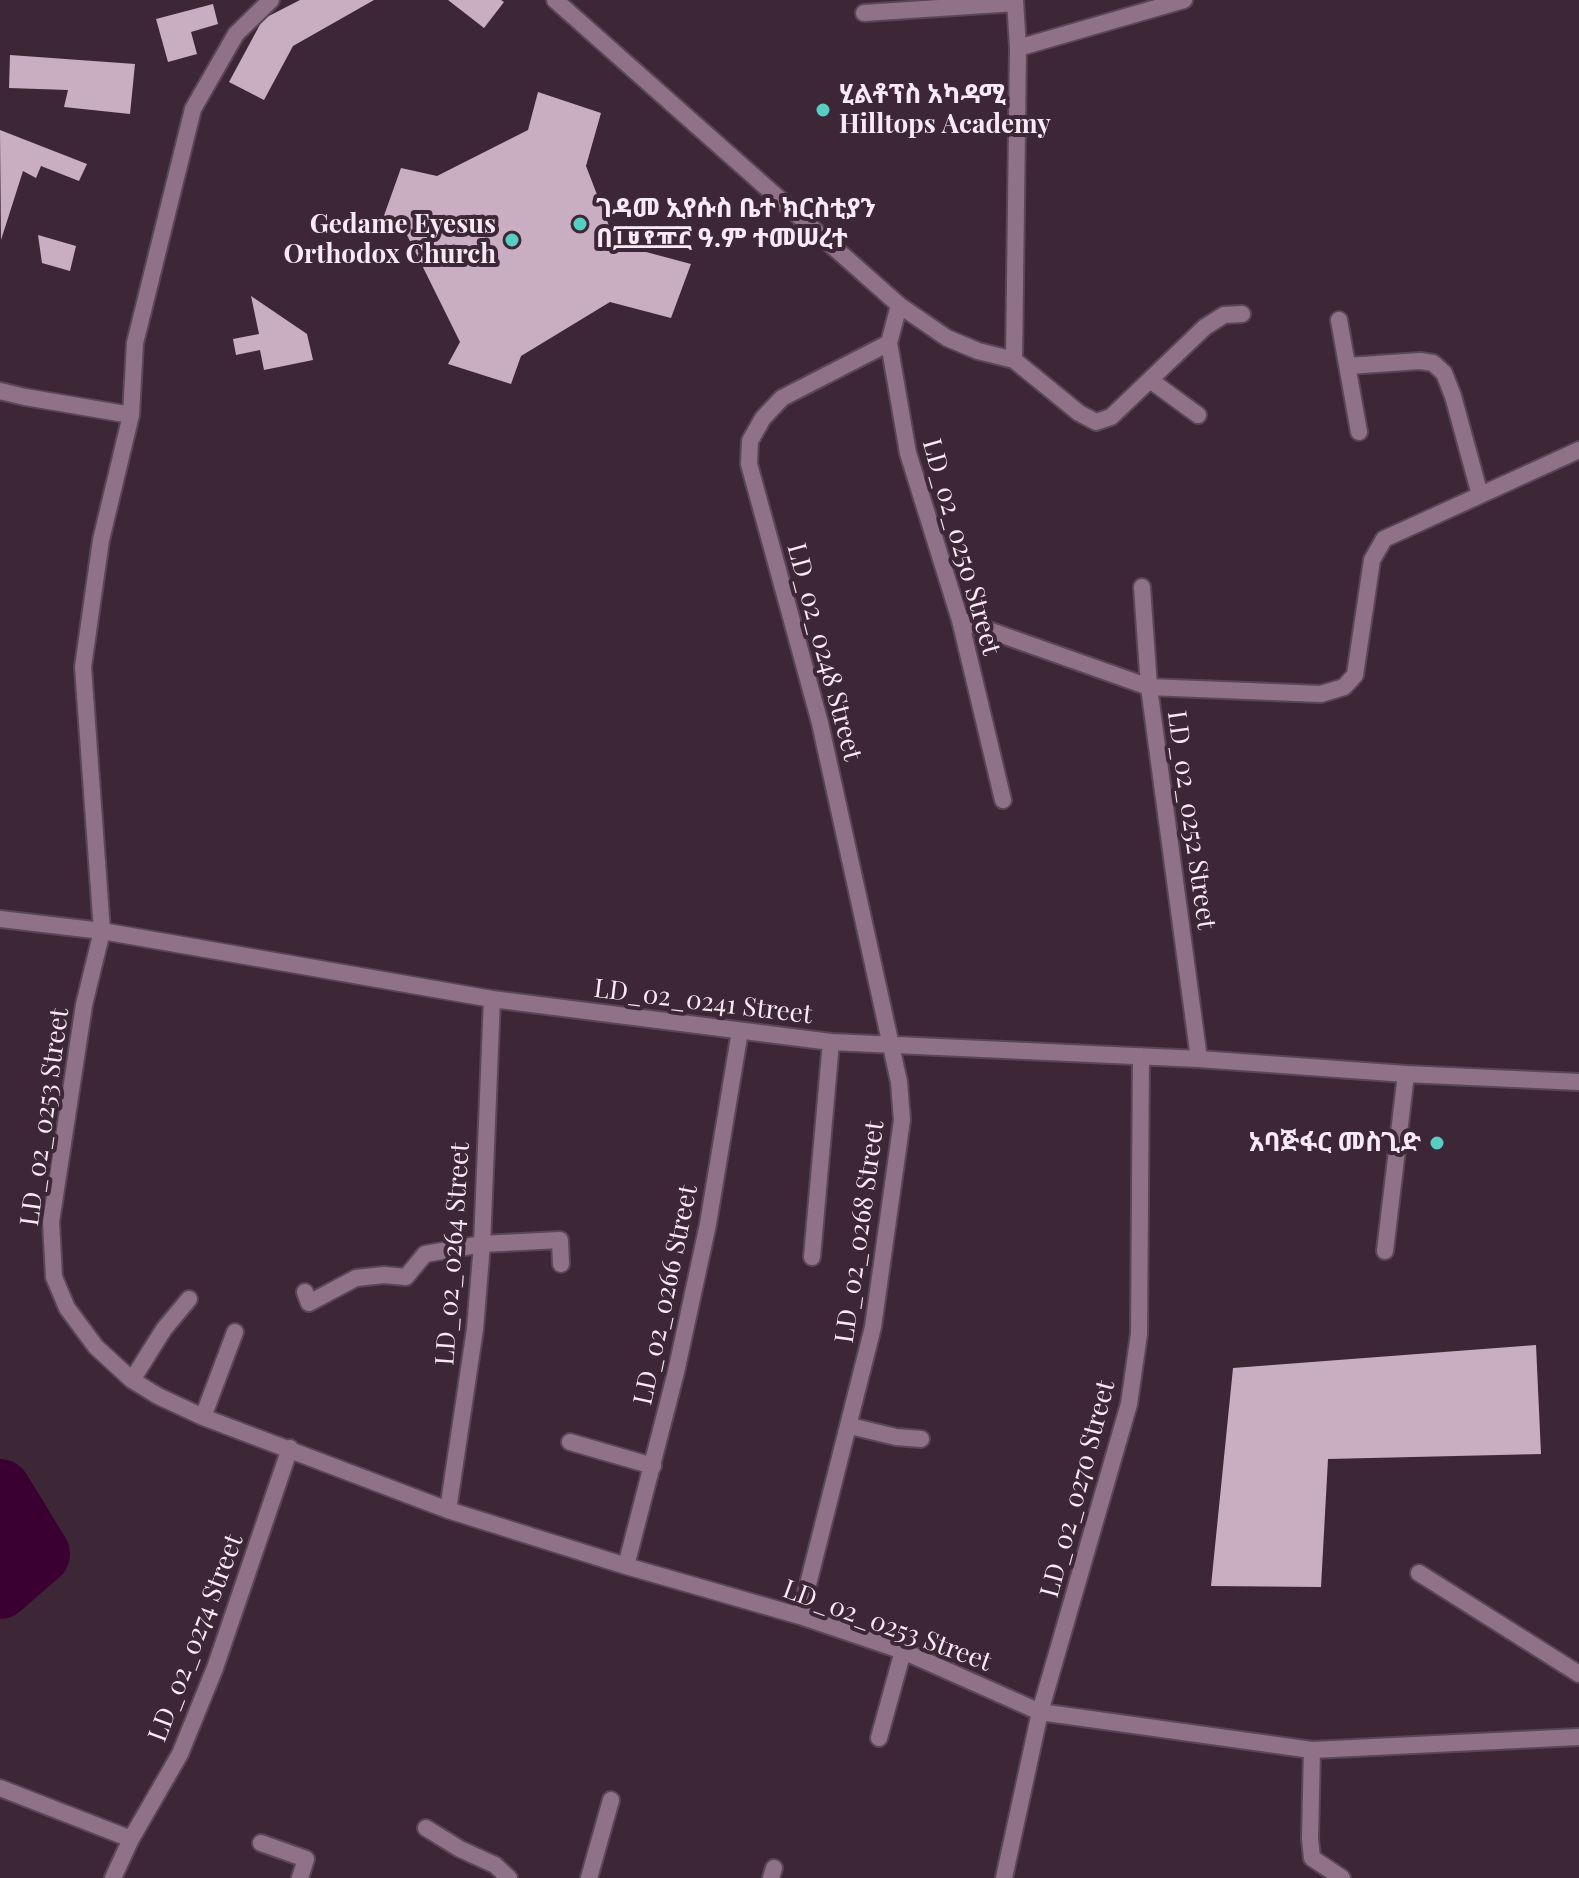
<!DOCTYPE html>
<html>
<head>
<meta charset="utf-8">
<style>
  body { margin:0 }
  canvas { display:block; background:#3d2737 }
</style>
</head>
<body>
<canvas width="1579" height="1878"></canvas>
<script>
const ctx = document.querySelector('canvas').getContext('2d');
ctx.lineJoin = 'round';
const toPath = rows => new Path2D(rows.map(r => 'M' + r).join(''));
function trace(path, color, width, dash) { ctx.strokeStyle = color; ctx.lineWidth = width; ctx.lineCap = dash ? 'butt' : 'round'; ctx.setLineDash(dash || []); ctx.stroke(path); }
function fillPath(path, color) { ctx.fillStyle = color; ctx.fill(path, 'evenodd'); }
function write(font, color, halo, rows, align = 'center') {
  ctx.font = font + ' "Playfair Display","Noto Sans Ethiopic",serif'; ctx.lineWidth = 8; ctx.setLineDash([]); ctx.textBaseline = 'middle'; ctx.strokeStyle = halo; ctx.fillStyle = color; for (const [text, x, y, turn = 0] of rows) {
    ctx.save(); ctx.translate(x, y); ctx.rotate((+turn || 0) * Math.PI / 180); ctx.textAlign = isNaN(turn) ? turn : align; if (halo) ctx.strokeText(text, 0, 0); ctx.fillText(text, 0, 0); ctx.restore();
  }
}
const river = toPath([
  [0,1490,39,1554,0,1588]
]);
const building = toPath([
  [300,0,374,0,293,46,264,100,229,82,263,19],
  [448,0,501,0,504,2,484,28],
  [213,4,218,24,191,32,197,54,168,62,156,19],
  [10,55,135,64,130,114,64,107,68,90,9,88],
  [538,92,601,113,586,166,616,244,691,264,671,318,610,302,521,356,511,384,448,364,460,342,407,235,381,224,401,168,437,176,528,130],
  [0,130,87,164,79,181,41,166,36,178,23,171,1,240],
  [38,235,76,246,70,271,42,263],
  [251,296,307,334,313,360,264,370,260,350,236,355,233,339,259,334],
  [1536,1345,1541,1454,1328,1459,1321,1587,1211,1586,1233,1368]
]);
const service = toPath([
  [305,1292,309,1303,356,1278,384,1275,406,1277,425,1254,482,1244,560,1240,561,1264],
  [570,1442,653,1466],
  [879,1738,903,1651],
  [261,1843,306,1859,300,1878],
  [589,1878,611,1800],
  [771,1878,774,1868]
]);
const minor = toPath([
  [271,0,236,34,193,109,135,343,131,415,101,540,83,667,102,931,84,1005,51,1222,54,1277,67,1308,96,1347,132,1380,158,1396,203,1417,448,1510,626,1566,800,1616,903,1651,1040,1712,1312,1750,1579,1737],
  [555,0,899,305,947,338,978,351,1014,360,1079,413,1096,422,1111,417,1205,327,1224,315,1242,314],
  [864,13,1015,3],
  [1018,48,1184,0],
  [899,305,889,343,908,453,960,620,1003,800],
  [1339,320,1359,432],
  [1014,360,1018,48,1015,0],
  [1348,366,1420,361,1433,363,1444,373,1453,396,1480,495],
  [1150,380,1198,415],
  [0,391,25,397,131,415],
  [1142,587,1149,687,1199,1059],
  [960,620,1149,687,1321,694,1344,687,1355,675,1372,560,1384,539,1579,450],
  [0,919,102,931,492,999,831,1042,1199,1059,1406,1074,1579,1082],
  [1385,1251,1406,1074],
  [812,1257,831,1042],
  [132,1380,164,1329,189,1299],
  [203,1417,235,1332],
  [850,1426,896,1437,921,1439],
  [448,1510,475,1329,482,1244,492,999],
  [626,1566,676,1372,708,1224,740,1031],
  [1419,1573,1579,1674],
  [800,1616,873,1327,902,1120,899,1082,820,723,749,464,750,441,763,418,782,398,889,343],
  [1312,1750,1310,1839,1312,1858,1342,1878],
  [0,1788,131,1839],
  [426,1828,460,1849,495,1865,509,1878],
  [113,1878,131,1839,180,1754,215,1668,290,1448],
  [1004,1878,1040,1712,1129,1404,1139,1334,1141,1056]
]);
const markers = [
  [823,110,8,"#56cec2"],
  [580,224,8,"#56cec2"],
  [512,240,8,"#56cec2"],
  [1437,1143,8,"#56cec2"]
];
const poiNames = [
  ["ሂልቶፕስ አካዳሚ",839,95],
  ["Hilltops Academy",839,125],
  ["ገዳመ ኢየሱስ ቤተ ክርስቲያን",596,209],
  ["በ፲፱፻፹፫ ዓ.ም ተመሠረተ",596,239],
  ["Gedame Eyesus",496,225,"right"],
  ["Orthodox Church",496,255,"right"],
  ["አባጅፋር መስጊድ",1421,1143,"right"]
];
const streetNames = [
  ["LD_02_0250 Street",961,547,74],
  ["LD_02_0248 Street",824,652,75],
  ["LD_02_0252 Street",1191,820,82],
  ["LD_02_0241 Street",703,1002,7],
  ["LD_02_0253 Street",45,1117,-82],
  ["LD_02_0268 Street",860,1232,-82],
  ["LD_02_0264 Street",453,1254,-86],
  ["LD_02_0266 Street",666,1295,-78],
  ["LD_02_0270 Street",1078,1489,-75],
  ["LD_02_0253 Street",887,1626,20],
  ["LD_02_0274 Street",196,1638,-69]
];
trace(river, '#3b0031', 62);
fillPath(building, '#c9aec1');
trace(service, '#5b4655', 20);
trace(minor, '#5b4655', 20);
trace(service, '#907288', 16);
trace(minor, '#907288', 16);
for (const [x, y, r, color] of markers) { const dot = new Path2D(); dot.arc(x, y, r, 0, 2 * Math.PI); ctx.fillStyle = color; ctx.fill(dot); trace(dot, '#3d2737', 3); }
write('bold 26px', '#f8eaf4', '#3d2737', poiNames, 'left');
write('26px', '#f8eaf4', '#3d2737', streetNames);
</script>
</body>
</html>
